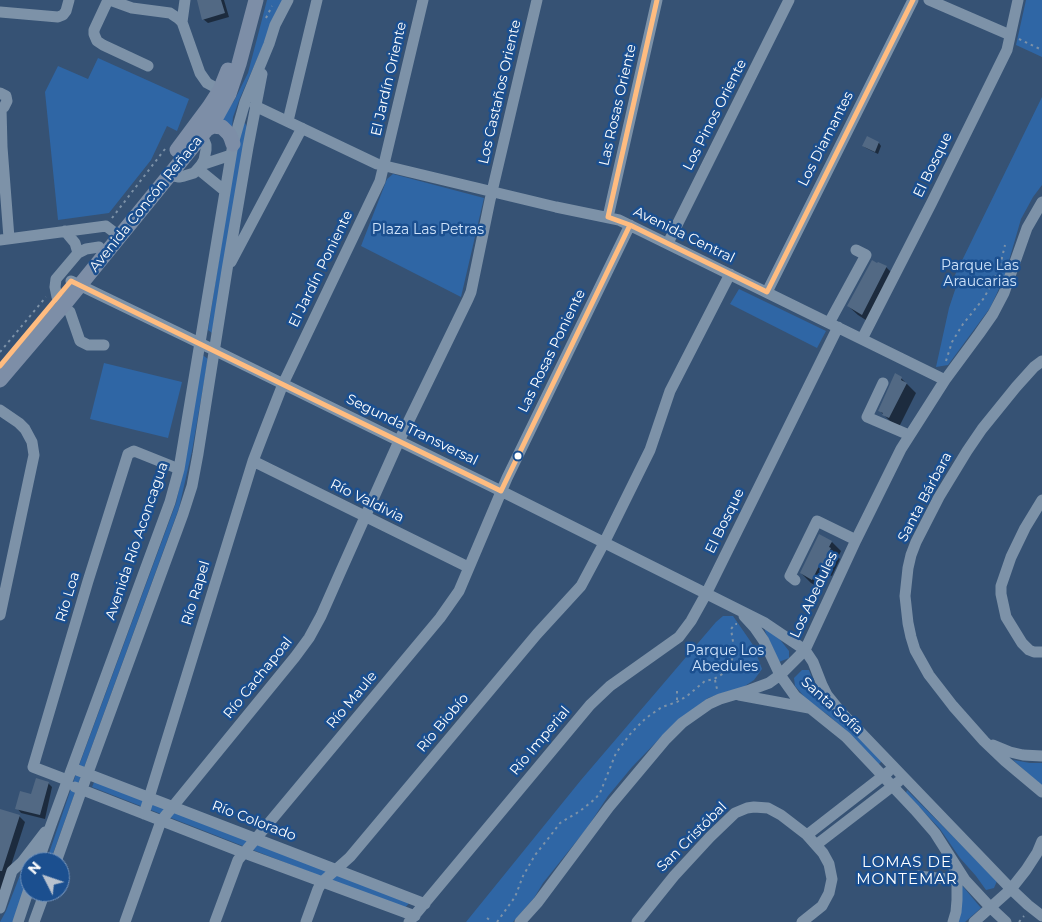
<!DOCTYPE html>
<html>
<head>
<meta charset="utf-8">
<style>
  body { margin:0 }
  #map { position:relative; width:1042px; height:922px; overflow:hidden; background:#365274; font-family:Montserrat,sans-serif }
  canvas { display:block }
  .north { position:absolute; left:20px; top:852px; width:50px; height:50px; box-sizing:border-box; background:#1b4f8f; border:1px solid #7695bc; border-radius:50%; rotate:311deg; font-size:14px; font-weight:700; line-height:20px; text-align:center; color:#fff }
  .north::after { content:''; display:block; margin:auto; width:18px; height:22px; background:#b9c2ce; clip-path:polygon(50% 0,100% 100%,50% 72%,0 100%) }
</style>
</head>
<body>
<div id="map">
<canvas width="1042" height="922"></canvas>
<div class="north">N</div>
</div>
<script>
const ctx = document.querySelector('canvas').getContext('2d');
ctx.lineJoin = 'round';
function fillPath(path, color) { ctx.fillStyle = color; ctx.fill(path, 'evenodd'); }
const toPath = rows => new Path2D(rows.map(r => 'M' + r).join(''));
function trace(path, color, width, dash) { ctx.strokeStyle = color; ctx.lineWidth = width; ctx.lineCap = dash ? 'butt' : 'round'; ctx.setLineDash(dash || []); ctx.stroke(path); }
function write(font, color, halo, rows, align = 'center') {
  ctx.font = font + ' Montserrat,sans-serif'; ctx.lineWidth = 5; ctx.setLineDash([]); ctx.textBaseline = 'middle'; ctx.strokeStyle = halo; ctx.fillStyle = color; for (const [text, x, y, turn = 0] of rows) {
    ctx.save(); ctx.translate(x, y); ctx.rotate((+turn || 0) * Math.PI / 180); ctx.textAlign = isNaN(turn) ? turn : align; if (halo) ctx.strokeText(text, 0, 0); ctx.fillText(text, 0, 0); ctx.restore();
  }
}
const green = toPath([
  [267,0,283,0,240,98,233,117,232,127,220,120,234,101,248,73,259,31],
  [1026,0,1042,0,1042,57,1016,45],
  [98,58,189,99,177,131,167,126,151,160,109,213,58,220,45,92,58,66,88,79],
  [1042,97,1042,185,1033,197,1021,219,1004,278,990,308,948,365,936,367,949,308,957,284,952,281],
  [245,123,248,129,212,333,208,330,237,142,243,124],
  [393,174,484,198,461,297,361,246,387,179],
  [739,289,826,331,817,348,730,304],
  [201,354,208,359,192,451,179,508,82,773,50,862,46,862,77,771,176,503,184,467],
  [104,363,182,382,168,438,90,419],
  [723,616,733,616,753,645,762,669,754,680,742,688,726,692,708,698,684,717,663,735,632,767,608,796,587,828,543,883,534,898,513,922,466,922,581,780,716,622],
  [765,628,778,637,789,651,789,658,779,662,765,631],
  [802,670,809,670,816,689,830,707,882,761,878,765,845,730,828,715,808,701,795,686,794,678],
  [1013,760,1030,763,1042,763,1042,786],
  [95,780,410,902,404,909,92,787],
  [907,790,997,881,994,888,986,890,976,876,960,858,940,829,906,793],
  [30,862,30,873,13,922,0,922,6,911,22,870],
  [960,883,981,908,965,922,954,922]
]);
const shadow = toPath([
  [198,0,224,0,229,17,208,23,203,19],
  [867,138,879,143,881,146,878,154,866,148,863,146],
  [886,267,896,277,872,324,858,315,848,306],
  [901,378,916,393,899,427,893,424,880,411],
  [832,542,841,551,838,557,840,559,832,576,829,575,822,589,811,583,801,573],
  [48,783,52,787,45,819,21,813,17,808],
  [0,811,19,816,25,822,5,884,0,909]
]);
const building = toPath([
  [197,0,221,0,225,13,202,20],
  [867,136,879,142,875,152,862,146],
  [872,260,877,263,878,262,887,266,862,315,847,306],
  [895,373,902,377,901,380,907,383,889,418,882,415,883,413,878,411],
  [819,534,832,541,829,547,831,548,822,567,819,566,812,580,800,573],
  [36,778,49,782,40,815,15,809,20,791,31,794],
  [0,809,20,815,2,871,0,871]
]);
const path = toPath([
  [266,18,272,6],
  [1019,39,1042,50],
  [112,218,165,149],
  [0,352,46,297],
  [946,361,952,342,963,324,984,298,994,279,1000,266,1005,245],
  [715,680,717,689],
  [677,691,677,702],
  [487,918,492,922],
  [497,922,515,897,523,876,535,855,551,835,560,823,580,811,595,799,600,793,616,753,631,733,646,718,662,707,677,702,687,696,705,681,714,679,724,673,731,666,734,648,731,629,735,624,737,624],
  [1019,922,1024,916]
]);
const minor = toPath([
  [108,0,94,30,94,34,97,41,103,45,148,66],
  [110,0,132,8,170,13,179,19,182,22,200,73,207,83,220,90],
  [929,0,1010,35],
  [0,12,58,17,63,15,66,11,69,0],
  [182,22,185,0],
  [0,93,6,96,7,101,4,107,0,109],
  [255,106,377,164,556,207,619,220,945,380],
  [1,108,2,147,9,238],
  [288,121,317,0],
  [201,165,231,155],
  [198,169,225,191],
  [169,175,179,177,184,176,194,173,201,165,204,160,206,150,206,145,202,135],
  [608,217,657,0],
  [65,231,75,243,78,253],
  [0,240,106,226,119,236],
  [668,243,789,0],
  [231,262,302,128],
  [71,281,214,350,501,491,765,623,805,650,813,662,822,685,827,695,840,711,1011,889,1028,905,1042,916],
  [767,292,913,0],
  [57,297,55,287,56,279,78,253,86,249,99,247],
  [63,306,70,312,80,341,88,345,104,345],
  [829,323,866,255,856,250],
  [862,339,932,202,1007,50,1018,0],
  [1042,361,1034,367,1016,387,982,429,967,451,939,497,916,542,911,555,908,568,905,596,908,623,911,637,915,650,929,675,953,706,984,741,1005,761,1042,792],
  [883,383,867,417,909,435],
  [0,410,19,423,25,429,32,442,34,455,0,615],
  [253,461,468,567],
  [1042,500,1025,528,1011,557,1001,586,1001,594,1006,617,1022,643,1029,650,1034,652,1042,652],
  [795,580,790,576,817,521,856,540],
  [744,616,755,628,764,641,780,675,795,696,846,737,915,810,935,833,965,880,991,908,1006,922],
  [739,695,809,708],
  [993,745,1010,752,1023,755,1042,756],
  [72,768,425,904],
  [67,780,33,767,88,581,128,454,134,451,179,469],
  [75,787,244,853,415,916],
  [144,814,253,461,263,435,283,384,380,181,423,0],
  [807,835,888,772],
  [816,845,898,782],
  [38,862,51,825,170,502,179,469,233,144,245,102,269,44,275,25,288,0],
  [56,862,82,789,183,514,192,486,198,454,227,270,248,147,262,74],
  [918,876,957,880],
  [0,908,12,871,22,862,45,832],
  [18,922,30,886],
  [34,922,45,892],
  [125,922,161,821,295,657,309,638,321,616,340,573,399,441,468,299,471,292,490,200,537,0],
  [215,922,238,860,440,618,459,591,507,478,630,225],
  [306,922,318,889,322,882,350,857,537,634,581,586,604,543,650,450,670,391,730,274],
  [409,922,590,705,610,686,679,637,691,621,706,594,838,327],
  [520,922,538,902,609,807,666,739,682,723,709,704,720,699,750,690,769,683,780,675,805,650,856,540,901,449,945,380,979,334,993,314,1004,293,1027,228,1042,202],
  [637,922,674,876,710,837,735,813,747,808,754,807,768,808,781,815,807,835,823,853,829,864,832,879,829,893,822,906,802,922],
  [953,922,956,912,957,900,957,880,954,868],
  [974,922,1011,889,1026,870,1037,853,1042,841]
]);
const major = toPath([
  [207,129,213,126,222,127,229,134,231,138,233,144],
  [177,150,209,107,220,90,228,70],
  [0,380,63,306,207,129,218,114,229,94,239,64,256,0]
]);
const bus1 = toPath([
  [657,0,608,217,630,225,767,292,913,0],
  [0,366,71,281,501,491],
  [501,491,630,225]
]);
const markers = [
  [518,456,4.5,"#fff"]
];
const streetNames = [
  ["El Jardín Oriente",389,79,-77],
  ["Los Castaños Oriente",500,92,-77],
  ["Las Rosas Oriente",618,105,-77],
  ["Los Pinos Oriente",715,115,-63],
  ["Los Diamantes",826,139,-63],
  ["El Bosque",933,165,-64],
  ["Avenida Concón Reñaca",146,204,-51],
  ["Avenida Central",684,235,26],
  ["El Jardín Poniente",321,269,-64],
  ["Las Rosas Poniente",552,351,-64],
  ["Segunda Transversal",412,430,26],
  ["Santa Bárbara",925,497,-62],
  ["Río Valdivia",367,501,26],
  ["El Bosque",725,521,-64],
  ["Avenida Río Aconcagua",137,541,-71],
  ["Río Rapel",196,593,-73],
  ["Los Abedules",814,595,-65],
  ["Río Loa",68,597,-73],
  ["Río Cachapoal",258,678,-51],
  ["Río Maule",352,700,-50],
  ["Santa Sofía",832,706,42],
  ["Río Biobío",443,723,-50],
  ["Río Imperial",540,741,-50],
  ["Río Colorado",254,821,21],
  ["San Cristóbal",692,837,-45]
];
const parkNames = [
  ["Plaza Las Petras",428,230],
  ["Parque Las",980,266],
  ["Araucarias",980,282],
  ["Parque Los",725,651],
  ["Abedules",725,667]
];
const neighbourhoodNames = [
  ["LOMAS DE",907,863],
  ["MONTEMAR",907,880]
];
fillPath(green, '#2f66a5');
fillPath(shadow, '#0007');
fillPath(building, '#526984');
trace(path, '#7d92a8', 2, [2.5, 4]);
trace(minor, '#7d92a8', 11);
trace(major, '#7d8ea7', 15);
trace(bus1, '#ffbc80', 5);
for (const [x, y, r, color] of markers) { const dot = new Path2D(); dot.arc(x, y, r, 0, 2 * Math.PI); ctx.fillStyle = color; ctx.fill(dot); trace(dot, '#1b4f8f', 2); }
write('14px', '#fff', '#1b4f8f', streetNames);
write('14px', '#cfe3fa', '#1b4f8f', parkNames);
ctx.letterSpacing = '1px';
write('15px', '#fff', '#1b4f8f', neighbourhoodNames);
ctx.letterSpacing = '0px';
</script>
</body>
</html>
